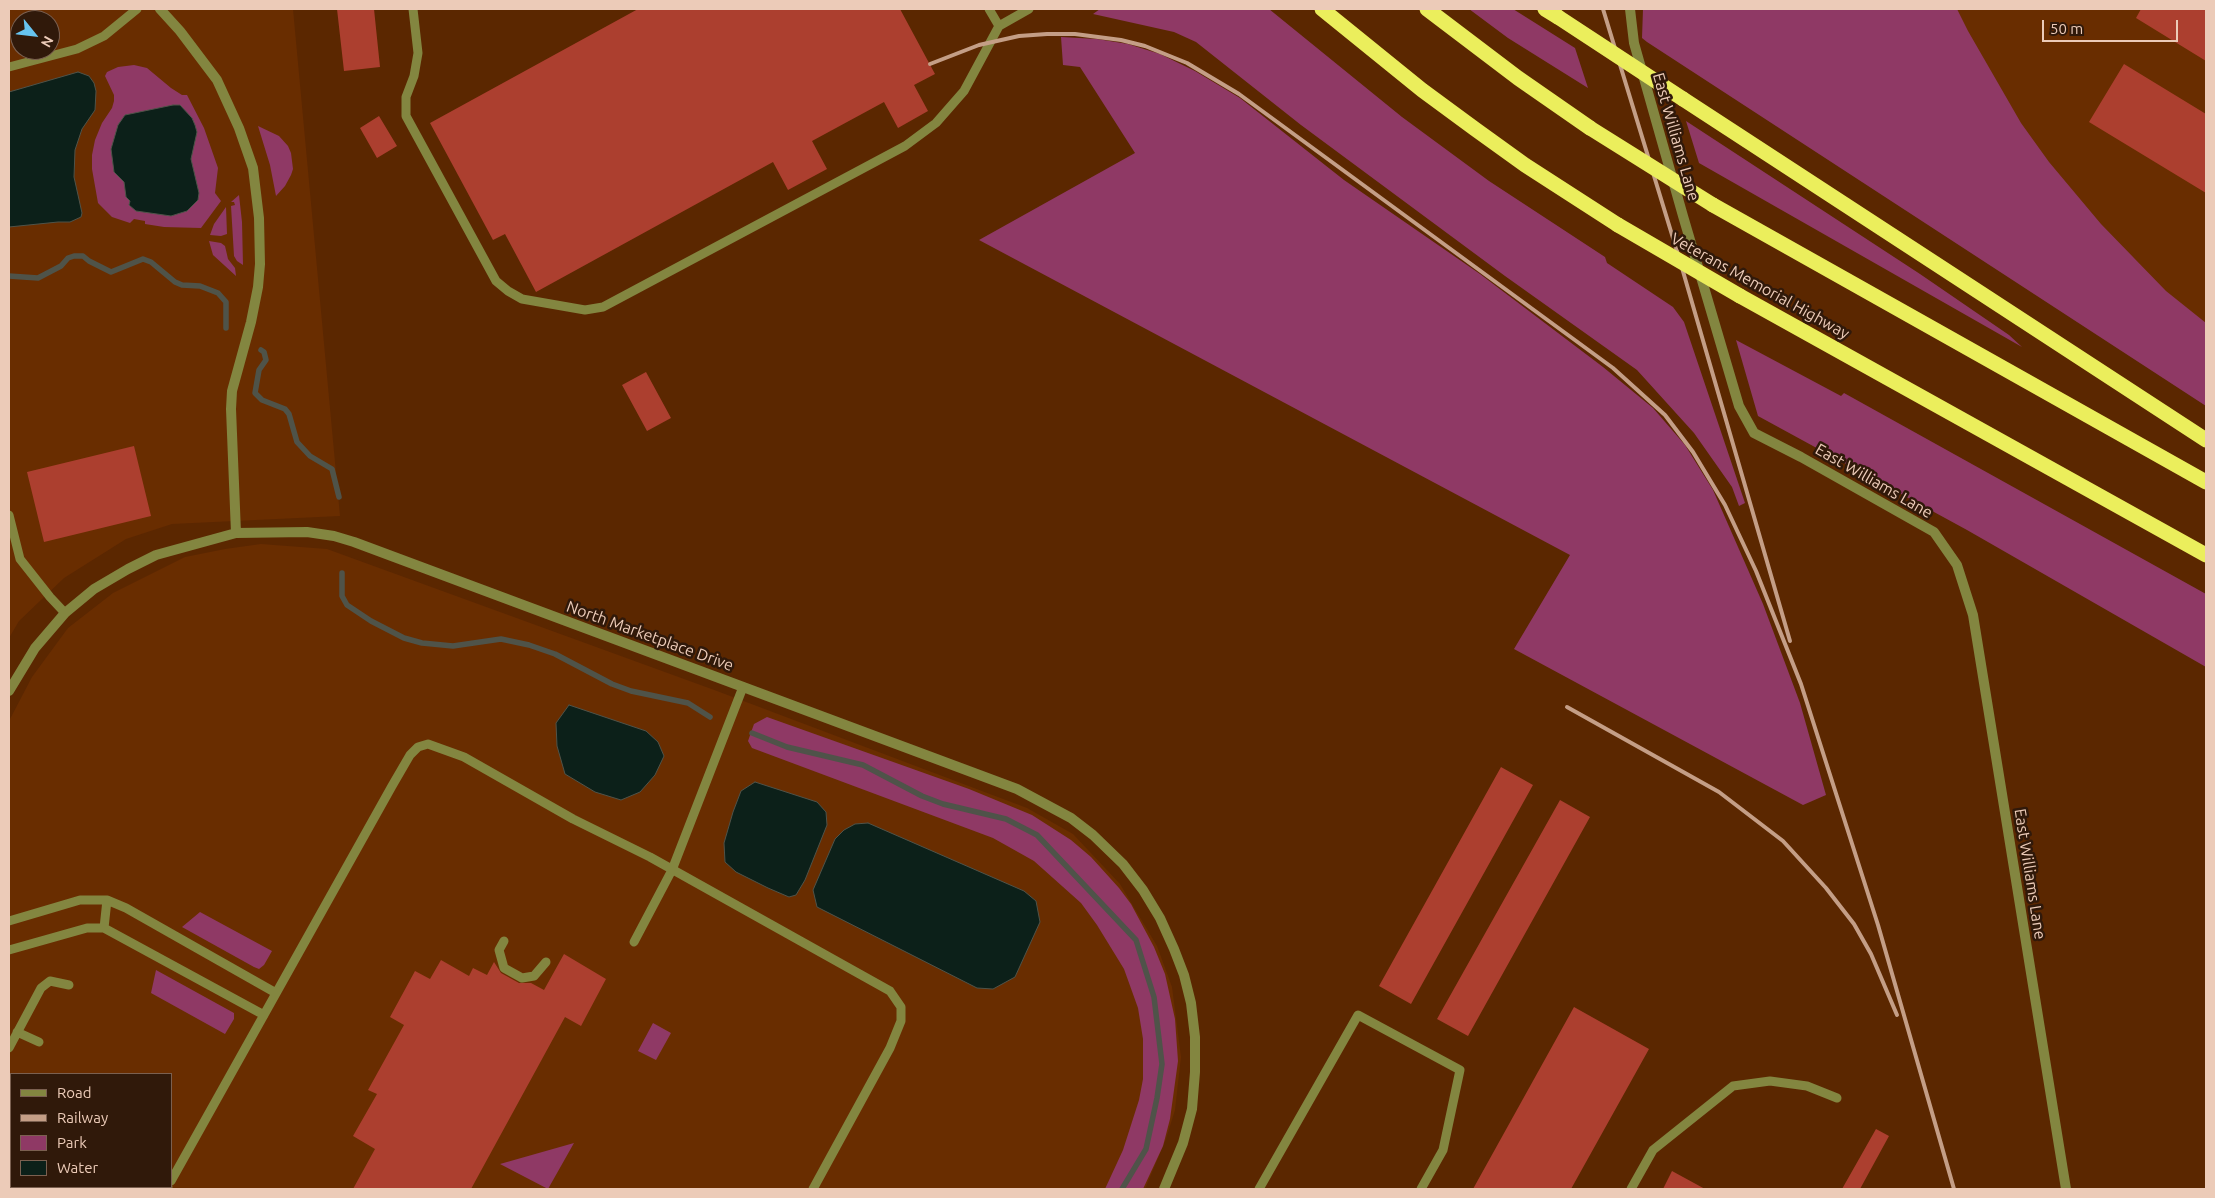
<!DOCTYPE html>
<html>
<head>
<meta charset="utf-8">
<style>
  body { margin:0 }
  #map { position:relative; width:2215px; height:1198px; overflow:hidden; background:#5b2700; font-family:Ubuntu,sans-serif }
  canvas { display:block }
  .frame { position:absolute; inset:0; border:10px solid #eccbb8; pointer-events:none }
  .legend { position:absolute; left:10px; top:1073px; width:162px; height:115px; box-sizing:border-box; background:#30190a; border:1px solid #7b6050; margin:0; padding:6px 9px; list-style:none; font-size:15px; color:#eccbb8 }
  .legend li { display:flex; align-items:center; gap:10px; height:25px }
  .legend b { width:25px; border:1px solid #7b6050 }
  .north { position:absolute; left:10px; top:10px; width:50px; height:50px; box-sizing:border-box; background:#30190a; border:1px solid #7b6050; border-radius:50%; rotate:119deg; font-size:14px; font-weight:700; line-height:20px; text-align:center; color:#eccbb8 }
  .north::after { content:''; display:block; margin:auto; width:18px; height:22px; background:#67c4f0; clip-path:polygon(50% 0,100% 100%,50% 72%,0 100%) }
  .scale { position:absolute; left:2042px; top:20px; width:136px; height:22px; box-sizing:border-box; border:2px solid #eccbb8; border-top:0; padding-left:6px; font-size:15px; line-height:18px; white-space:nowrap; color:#eccbb8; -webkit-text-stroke:4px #30190a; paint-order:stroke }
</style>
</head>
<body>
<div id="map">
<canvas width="2215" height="1198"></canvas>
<div class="frame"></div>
<ul class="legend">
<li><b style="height:6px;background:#838640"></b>Road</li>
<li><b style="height:6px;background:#c49e86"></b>Railway</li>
<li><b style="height:14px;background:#8f3965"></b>Park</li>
<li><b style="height:14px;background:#0c2019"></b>Water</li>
</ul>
<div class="north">N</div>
<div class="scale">50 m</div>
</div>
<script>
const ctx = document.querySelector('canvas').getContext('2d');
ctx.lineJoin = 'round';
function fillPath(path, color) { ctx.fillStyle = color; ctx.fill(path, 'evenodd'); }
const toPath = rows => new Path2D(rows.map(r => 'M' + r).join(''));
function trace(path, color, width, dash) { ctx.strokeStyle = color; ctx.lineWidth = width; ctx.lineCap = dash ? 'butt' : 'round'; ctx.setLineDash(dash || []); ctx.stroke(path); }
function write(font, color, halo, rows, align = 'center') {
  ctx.font = font + ' Ubuntu,sans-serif'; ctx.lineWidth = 5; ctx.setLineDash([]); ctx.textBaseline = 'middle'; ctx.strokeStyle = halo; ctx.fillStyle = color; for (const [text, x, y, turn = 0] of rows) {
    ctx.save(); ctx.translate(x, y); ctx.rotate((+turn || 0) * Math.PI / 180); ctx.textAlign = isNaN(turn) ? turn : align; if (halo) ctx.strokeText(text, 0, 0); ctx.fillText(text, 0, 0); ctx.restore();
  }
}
const built = toPath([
  [9,9,293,9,340,516,172,524,126,539,64,578,19,621,9,638],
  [20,20,50,20,50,50,20,50],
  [1952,9,2206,9,2206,338,2009,127],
  [261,544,327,549,717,691,1027,808,1073,834,1120,884,1157,946,1172,987,1181,1057,1175,1110,1166,1139,1145,1189,9,1189,9,721,32,677,68,628,113,593,185,557,225,549],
  [11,1074,171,1074,171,1187,11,1187]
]);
const green = toPath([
  [1100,9,1269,9,1402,117,1489,181,1605,257,1607,263,1673,307,1684,322,1745,503,1739,506,1732,487,1694,433,1637,370,1505,276,1301,125,1196,42,1174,32,1093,14],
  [1469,9,1513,9,1575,48,1588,88,1508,38],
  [1643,9,1957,9,1968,31,2021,123,2049,162,2101,224,2166,291,2206,323,2206,406,1647,42,1642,38],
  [1061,37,1097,39,1128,44,1160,54,1195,71,1240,98,1344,180,1480,274,1603,367,1653,408,1685,445,1713,490,1763,604,1800,703,1826,795,1803,805,1514,649,1570,555,979,240,1135,153,1080,67,1063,65],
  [134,65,147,68,171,88,182,95,187,95,204,128,218,168,215,193,221,201,201,228,164,227,145,224,145,221,134,219,130,223,112,217,98,203,92,169,92,155,95,140,102,123,112,108,114,101,114,95,105,76,107,72,118,67],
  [1686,121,1920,274,2009,335,2022,347,1699,163],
  [258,126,279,136,288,146,291,153,293,169,291,175,285,186,276,196,270,165],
  [239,195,242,222,243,265,237,261,234,256,231,206,235,205,234,202,231,202],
  [226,207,227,234,221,236,210,235,214,224],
  [209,241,221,243,225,246,228,259,235,268,236,276,213,255],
  [1736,340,1841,396,1844,393,2206,594,2206,667,1967,530,1758,416],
  [767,717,969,789,1032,815,1071,840,1091,857,1119,888,1131,904,1154,947,1165,974,1175,1019,1178,1061,1170,1119,1163,1146,1143,1189,1105,1189,1123,1150,1139,1100,1143,1079,1143,1039,1138,1008,1124,969,1097,925,1081,903,1034,861,993,838,752,748,748,741,754,724],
  [200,912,272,951,264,965,259,969,254,967,182,927],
  [156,970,234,1013,234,1019,225,1034,151,993],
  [653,1023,671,1033,656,1060,638,1051],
  [574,1143,548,1189,500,1164]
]);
const water = toPath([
  [78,72,89,76,94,83,96,91,95,110,82,129,75,150,74,177,82,213,81,217,70,222,58,222,9,227,9,92,78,72],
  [173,105,180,105,192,118,195,125,197,132,191,159,199,193,198,200,187,211,171,216,136,211,129,205,130,201,126,197,124,182,114,172,111,149,118,125,125,115,173,105],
  [569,705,646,731,658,742,664,756,655,775,640,792,621,800,595,792,565,774,557,746,556,723,569,705],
  [755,782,817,802,826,812,827,825,805,880,796,895,789,897,768,888,736,872,725,862,724,843,733,812,741,791,755,782],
  [868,823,1024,891,1036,901,1040,922,1015,977,993,989,977,988,817,907,813,890,835,839,844,830,855,824,868,823]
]);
const stream = toPath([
  [9,276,38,278,61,266,68,258,74,256,83,256,89,261,111,272,143,259,151,262,175,282,182,285,200,286,218,293,226,302,226,328],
  [261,350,264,352,266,360,259,370,255,393,262,400,285,409,289,414,297,442,310,456,332,469,339,497],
  [342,573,342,596,347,605,371,621,404,638,422,643,453,646,501,639,529,645,555,654,612,684,631,691,688,703,710,717],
  [752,733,787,747,863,765,922,796,943,804,1006,819,1037,835,1136,940,1154,997,1162,1064,1157,1098,1146,1149,1122,1189]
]);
const building = toPath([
  [337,9,374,9,380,67,344,71],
  [638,9,900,9,935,74,914,85,928,111,898,128,884,102,812,141,827,169,788,190,773,162,536,292,505,234,493,240,430,123],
  [2141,9,2206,9,2206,61,2136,18],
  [2124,64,2206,114,2206,193,2089,122],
  [379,116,397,146,377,158,360,128],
  [646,372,671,418,647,431,622,385],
  [134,446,151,516,44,542,27,472],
  [1501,767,1533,785,1411,1004,1379,986],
  [1560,800,1590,817,1468,1036,1437,1019],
  [564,954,606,979,581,1026,565,1017,471,1189,353,1189,375,1149,353,1136,377,1094,368,1090,404,1025,390,1017,415,971,430,979,441,960,469,976,473,968,487,975,494,962,501,973,519,983,531,983,544,990],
  [1574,1007,1649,1049,1571,1189,1473,1189],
  [1876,1129,1889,1136,1860,1189,1842,1189],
  [1672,1171,1705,1189,1663,1189]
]);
const service = toPath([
  [413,9,418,53,414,76,406,97,406,116,496,281,508,291,522,299,585,310,603,307,905,146,936,123,964,91,999,26,1029,9],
  [989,9,999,26],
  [9,67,77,49,104,36,137,9],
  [9,515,20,559,50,597,65,613],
  [9,921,80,900,107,900,126,908,276,993],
  [104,928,107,900],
  [504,941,499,950,504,968,522,978,534,976,546,962],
  [634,942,672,870,743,687],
  [9,950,87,928,104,928,264,1015],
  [17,1032,39,1042],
  [9,1048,41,988,50,981,69,985],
  [9,1086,11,1088],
  [171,1181,392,786,410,755,418,747,428,744,464,757,573,819,650,857,890,991,901,1007,901,1021,890,1048,813,1189],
  [167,1189,168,1187],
  [1259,1189,1358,1015,1460,1070,1443,1150,1421,1189],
  [1631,1189,1653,1150,1733,1086,1770,1081,1807,1086,1837,1098]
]);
const minor = toPath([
  [1630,9,1634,43,1683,216,1739,406,1754,433,1801,457,1934,532,1957,565,1973,615,2066,1189]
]);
const tertiary = toPath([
  [160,9,180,31,217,80,239,128,253,168,259,218,260,264,258,287,251,322,232,391,231,409,236,533],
  [9,691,35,648,65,613,94,589,128,569,156,555,236,533,307,532,334,536,354,542,1017,789,1071,818,1093,835,1123,864,1143,890,1160,918,1174,949,1184,975,1191,1003,1195,1037,1195,1072,1192,1109,1183,1143,1164,1189]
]);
const motorway = toPath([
  [1322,9,1422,90,1475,129,1525,165,1618,225],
  [1427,9,1518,78,1590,128],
  [1545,9,1558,17],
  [1683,99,2206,440],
  [1713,205,2206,482],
  [1740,296,2206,555]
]);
const rail = toPath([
  [1603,9,1680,261,1790,641],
  [930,64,979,45,1019,36,1047,34,1075,34,1121,40,1145,46,1187,63,1239,94,1613,368,1665,415,1693,452,1725,505,1756,571,1801,684,1878,925,1954,1189],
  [1567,707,1719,792,1783,841,1826,888,1854,924,1871,954,1897,1015]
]);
const motorwayBridge = toPath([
  [1558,17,1683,99],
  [1590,128,1713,205],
  [1618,225,1740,296]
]);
const streetNames = [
  ["East Williams Lane",1676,137,74],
  ["Veterans Memorial Highway",1760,286,29],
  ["East Williams Lane",1874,481,30],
  ["North Marketplace Drive",650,636,20],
  ["East Williams Lane",2030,874,81]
];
fillPath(built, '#692d00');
fillPath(green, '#8f3965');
fillPath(water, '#0c2019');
trace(water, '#4f5349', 1);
trace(stream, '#4f5349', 5.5);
fillPath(building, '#ac3f2f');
trace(service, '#838640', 9);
trace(minor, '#838640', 10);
trace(tertiary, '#838640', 10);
trace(motorway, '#ebee5c', 15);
trace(rail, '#c49e86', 4);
trace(motorwayBridge, '#ebee5c', 15);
write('16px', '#eccbb8', '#30190a', streetNames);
</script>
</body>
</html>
